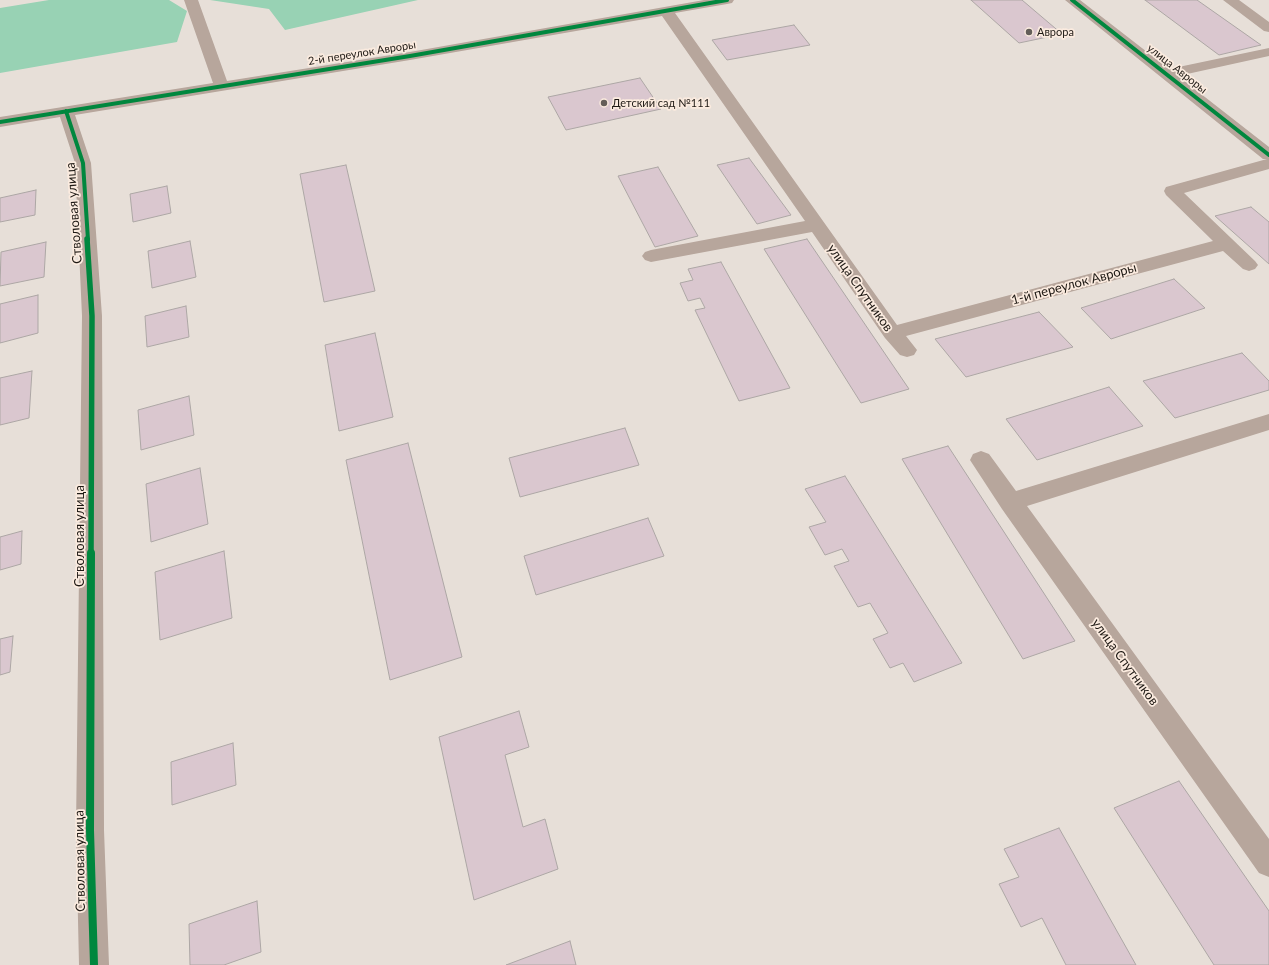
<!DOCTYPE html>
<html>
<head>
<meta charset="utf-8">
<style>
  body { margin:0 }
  canvas { display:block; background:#e7dfd8 }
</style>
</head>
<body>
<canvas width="1269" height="965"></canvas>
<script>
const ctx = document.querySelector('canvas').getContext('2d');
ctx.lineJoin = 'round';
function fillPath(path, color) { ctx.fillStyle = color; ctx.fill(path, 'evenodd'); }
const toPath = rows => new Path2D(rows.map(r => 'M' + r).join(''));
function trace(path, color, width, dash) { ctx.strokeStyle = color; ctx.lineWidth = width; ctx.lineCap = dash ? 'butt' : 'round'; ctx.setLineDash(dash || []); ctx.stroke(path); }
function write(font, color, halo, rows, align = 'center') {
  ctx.font = font + ' Lato,sans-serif'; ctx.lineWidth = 3.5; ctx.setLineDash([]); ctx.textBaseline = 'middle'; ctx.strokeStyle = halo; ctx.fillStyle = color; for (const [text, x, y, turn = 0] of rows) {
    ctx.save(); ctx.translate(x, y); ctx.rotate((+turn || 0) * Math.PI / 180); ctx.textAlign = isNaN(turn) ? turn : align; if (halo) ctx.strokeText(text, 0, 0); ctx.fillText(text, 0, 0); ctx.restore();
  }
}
const forest = toPath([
  [49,0,169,0,187,11,177,42,0,73,0,8],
  [210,0,418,0,285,30,269,9]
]);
const building = toPath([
  [971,0,1022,0,1062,34,1019,43,971,0],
  [1145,0,1197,0,1261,45,1219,55,1145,0],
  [794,25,810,45,727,60,712,40,794,25],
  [640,78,661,109,566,130,548,97,640,78],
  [749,158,791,215,757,224,717,165,749,158],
  [346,165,375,291,324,302,300,174,346,165],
  [658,167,698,236,655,247,618,176,658,167],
  [167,186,171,213,133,222,130,194,167,186],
  [36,190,35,215,0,222,0,198,36,190],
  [1251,207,1269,222,1269,264,1215,216,1251,207],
  [807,239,909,389,861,403,764,249,807,239],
  [190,241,196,277,152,288,148,251,190,241],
  [46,242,44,277,0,286,1,252,46,242],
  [721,262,790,388,739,401,695,310,705,308,700,298,688,301,680,283,693,280,688,269,721,262],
  [1174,279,1205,308,1111,339,1081,308,1174,279],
  [38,295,38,333,0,343,0,304,38,295],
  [186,306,189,337,147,347,145,316,186,306],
  [1039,312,1073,347,966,377,935,339,1039,312],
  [375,333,393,417,339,431,325,345,375,333],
  [1242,353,1269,381,1269,390,1175,418,1143,381,1242,353],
  [32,371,29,418,0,425,0,378,32,371],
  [1109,387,1143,426,1037,460,1006,419,1109,387],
  [189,396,194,435,141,450,138,410,189,396],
  [625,428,639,465,520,497,509,458,625,428],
  [408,443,462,657,390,680,346,460,408,443],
  [948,446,1075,641,1023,659,902,459,948,446],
  [200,468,208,524,151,542,146,484,200,468],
  [845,476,962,663,914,682,903,663,890,668,873,639,888,633,870,603,858,607,834,566,849,561,842,549,825,555,809,527,826,522,805,489,845,476],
  [648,518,664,556,536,595,524,556,648,518],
  [22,531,21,564,0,570,0,537,22,531],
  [224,551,232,618,160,640,155,572,224,551],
  [13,636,10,672,0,675,0,639,13,636],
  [519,711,529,747,505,755,523,827,545,819,558,869,474,900,439,737,519,711],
  [233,743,236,785,172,805,171,762,233,743],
  [1179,781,1269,911,1269,965,1214,965,1114,808,1179,781],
  [1059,828,1136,965,1066,965,1042,918,1021,927,999,884,1019,877,1004,849,1059,828],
  [257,901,261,952,224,965,190,965,189,924,257,901],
  [570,941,576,965,506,965,570,941]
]);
const minor = toPath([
  [184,0,198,0,227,81,410,52,704,0,734,0,732,3,727,4,675,13,897,325,1213,241,1166,195,1164,191,1166,187,1267,159,1263,159,1065,0,1080,0,1169,69,1269,48,1269,56,1178,76,1269,147,1269,169,1184,193,1255,261,1258,265,1255,269,1249,271,1243,269,1223,251,906,336,917,350,914,355,907,357,900,355,885,338,812,232,651,262,645,260,642,256,645,252,651,250,805,221,662,16,410,60,75,115,91,163,102,316,104,830,109,965,79,965,76,830,82,316,75,163,60,117,0,127,0,117,213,83,184,0],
  [1223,0,1239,0,1269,22,1269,32,1264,31,1223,0],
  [1269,414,1269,430,1027,506,1269,839,1269,877,1259,873,1002,509,970,460,973,454,981,451,989,454,1016,491,1269,414]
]);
const cyclewayFar2 = toPath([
  [1072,0,1269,155],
  [66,111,83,163,88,240],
  [0,122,410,56,727,0]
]);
const cyclewayFar1 = toPath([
  [87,239,92,316,91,554]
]);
const cycleway = toPath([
  [91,553,90,830,94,965]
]);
const markers = [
  [1029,32,4,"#645e59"],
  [604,103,4,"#645e59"]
];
const farPoinames = [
  ["Аврора",1037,32],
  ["Детский сад №111",612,103]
];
const farStreetnames = [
  ["2-й переулок Авроры",362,53,-9],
  ["улица Авроры",1177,69,38]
];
const streetNames = [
  ["Стволовая улица",74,213,-94],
  ["1-й переулок Авроры",1074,284,-15],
  ["улица Спутников",860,288,55],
  ["Стволовая улица",80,536,-90],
  ["улица Спутников",1125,662,54],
  ["Стволовая улица",80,861,-91]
];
fillPath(forest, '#98d2b4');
fillPath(building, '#dac7cf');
trace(building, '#ada7a5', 1);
fillPath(minor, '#b7a69c');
trace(cyclewayFar2, '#00873e', 4);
trace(cyclewayFar1, '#00873e', 5.5);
trace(cycleway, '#00873e', 8);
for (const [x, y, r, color] of markers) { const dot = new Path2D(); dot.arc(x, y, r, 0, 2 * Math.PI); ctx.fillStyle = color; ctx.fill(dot); trace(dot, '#fbebdf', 1.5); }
write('11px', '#1e1914', '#fbebdf', farPoinames, 'left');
write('11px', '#1e1914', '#fbebdf', farStreetnames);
write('13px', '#1e1914', '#fbebdf', streetNames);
</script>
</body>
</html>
